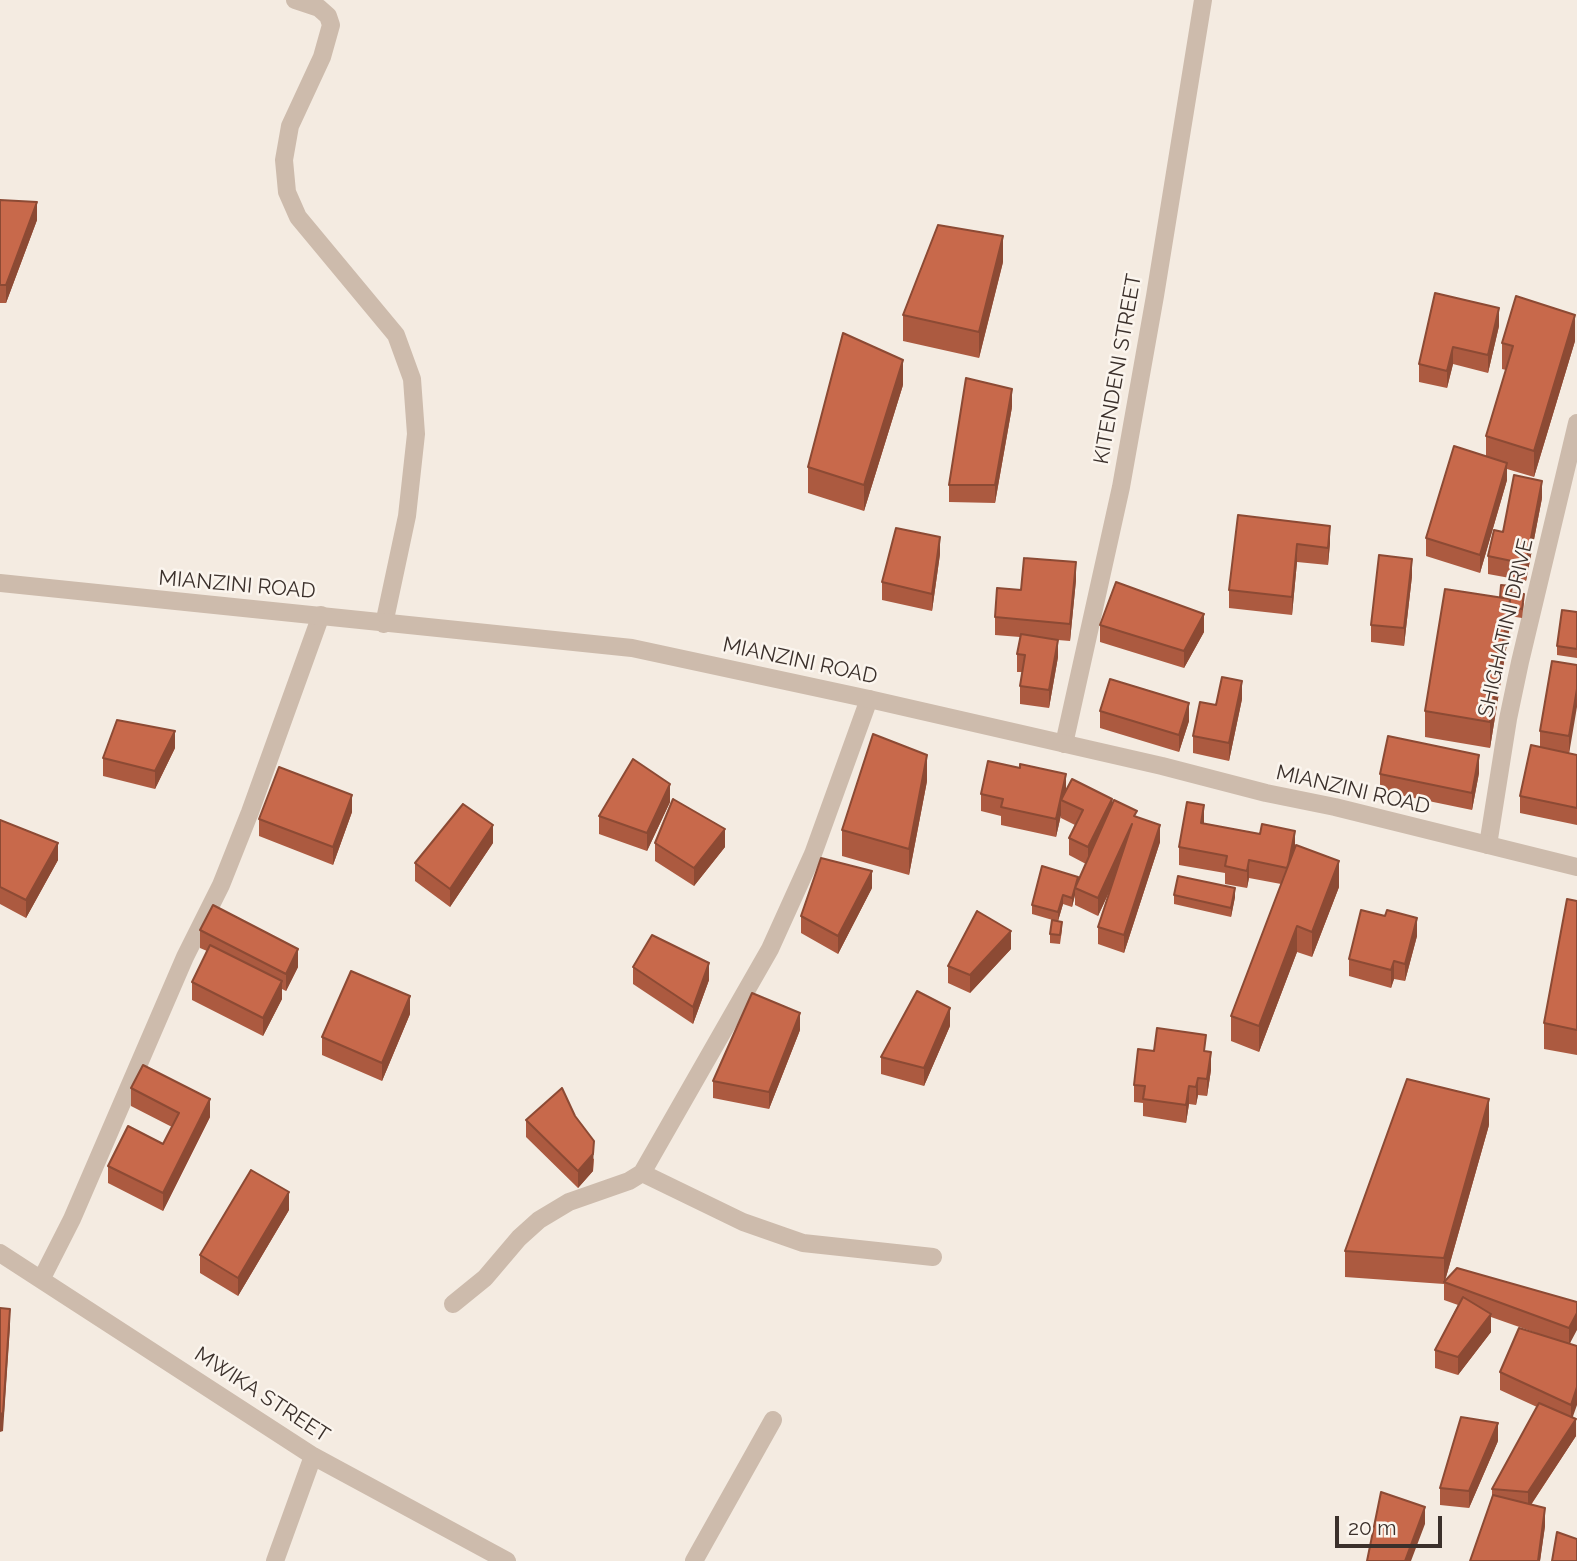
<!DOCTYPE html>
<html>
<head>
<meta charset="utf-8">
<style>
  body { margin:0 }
  #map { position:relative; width:1577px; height:1561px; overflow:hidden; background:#f4ebe1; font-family:Raleway,sans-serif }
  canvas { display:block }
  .scale { position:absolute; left:1335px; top:1516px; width:107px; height:32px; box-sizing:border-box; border:4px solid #3b302b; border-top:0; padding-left:9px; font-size:21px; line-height:24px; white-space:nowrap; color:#3b302b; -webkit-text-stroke:5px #fbf5ee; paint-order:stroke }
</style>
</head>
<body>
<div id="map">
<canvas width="1577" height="1561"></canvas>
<div class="scale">20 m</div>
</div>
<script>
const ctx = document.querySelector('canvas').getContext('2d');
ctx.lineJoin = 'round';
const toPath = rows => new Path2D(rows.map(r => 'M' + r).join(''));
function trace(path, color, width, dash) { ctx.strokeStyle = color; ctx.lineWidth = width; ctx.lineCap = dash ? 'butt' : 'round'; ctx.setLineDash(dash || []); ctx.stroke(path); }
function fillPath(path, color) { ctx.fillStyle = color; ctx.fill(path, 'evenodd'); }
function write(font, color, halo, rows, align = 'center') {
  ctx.font = font + ' Raleway,sans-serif'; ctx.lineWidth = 5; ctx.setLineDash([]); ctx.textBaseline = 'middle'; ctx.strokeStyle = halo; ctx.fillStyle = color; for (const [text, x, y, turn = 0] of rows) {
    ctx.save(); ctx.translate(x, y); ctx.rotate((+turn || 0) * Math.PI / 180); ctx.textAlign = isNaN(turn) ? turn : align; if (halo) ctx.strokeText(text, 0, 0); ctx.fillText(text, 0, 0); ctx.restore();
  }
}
const minor = toPath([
  [295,0,319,8,328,16,331,25,322,57,290,126,284,160,287,192,298,217,396,335,412,379,416,434,407,516,384,624],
  [1064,744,1121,487,1155,296,1203,0],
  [1488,845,1508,719,1520,662,1577,423],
  [642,1173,743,1222,803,1243,933,1257],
  [0,1253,313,1456,507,1561],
  [42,1278,72,1219,185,957,221,885,250,812,321,615],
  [453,1304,485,1278,519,1238,539,1220,569,1202,629,1181,642,1173,770,949,813,854,869,699],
  [275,1561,313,1456],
  [694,1561,773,1420]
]);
const tertiary = toPath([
  [0,583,632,648,869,699,1162,766,1266,793,1335,807,1577,867]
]);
const wall = toPath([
  [0,200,37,220,6,303,0,303],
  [1003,262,979,358,903,341,903,315],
  [1435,293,1499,326,1488,373,1453,364,1447,388,1419,382,1419,364],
  [1575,341,1534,477,1507,469,1507,480,1480,573,1426,556,1426,538,1486,456,1486,436,1506,370,1502,369,1502,343],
  [903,385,864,511,808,493,808,467],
  [1012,407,995,503,949,502,949,485],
  [1542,498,1526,581,1488,574,1488,556,1503,532],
  [1238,515,1330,543,1328,565,1297,562,1292,615,1229,608,1229,590],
  [940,554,932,611,882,600,882,582],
  [1412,576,1404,646,1371,642,1371,625],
  [1076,580,1070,641,1058,640,1058,657,1049,708,1020,704,1020,686,1022,672,1017,672,1017,654,1020,637,995,635,995,617,1021,590],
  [1512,593,1524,603,1522,618,1510,616,1510,625,1490,748,1425,737,1425,711,1500,597],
  [1577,612,1577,658,1557,655,1557,646],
  [1100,625,1204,632,1184,668,1100,642],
  [1577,665,1569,753,1577,755,1577,825,1520,813,1520,796,1540,747,1540,731],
  [1242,699,1229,761,1193,753,1193,736],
  [1100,711,1189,721,1179,752,1100,728],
  [175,748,155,789,103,776,103,758],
  [1479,773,1472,810,1380,791,1380,774],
  [927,781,909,875,842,856,842,830],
  [1066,790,1112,804,1137,817,1160,842,1124,953,1098,944,1098,927,1111,888,1098,916,1075,905,1075,895,1072,907,1063,904,1058,921,1062,930,1060,944,1050,943,1050,934,1056,921,1032,914,1032,905,1078,882,1086,864,1069,855,1069,838,1075,825,1061,818,1061,815,1056,837,1001,825,1001,816,981,811,981,794],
  [670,802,647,851,599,834,599,816],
  [352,812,333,865,259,836,259,819],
  [0,820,58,860,26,918,0,904],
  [1204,824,1295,847,1339,887,1312,957,1297,952,1259,1052,1231,1041,1231,1016,1281,884,1249,878,1247,888,1225,884,1225,873,1179,865,1179,847],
  [493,843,450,907,415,881,415,863],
  [655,843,725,847,694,886,655,861],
  [872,888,838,954,801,933,801,916],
  [1174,895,1235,897,1231,917,1174,904],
  [1577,901,1577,1055,1544,1049,1544,1023],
  [1385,916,1417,936,1405,981,1394,979,1391,988,1349,976,1349,959],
  [200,930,298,967,286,991,282,989,282,999,263,1036,192,1000,192,982,207,951,200,948],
  [1011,949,970,993,948,983,948,966],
  [633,967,709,980,693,1024,633,984],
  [410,1014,382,1081,322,1055,322,1037],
  [950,1026,924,1086,881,1074,881,1057],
  [800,1030,769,1109,713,1098,713,1081],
  [1154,1051,1206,1052,1211,1070,1207,1096,1198,1095,1196,1105,1189,1104,1186,1123,1143,1116,1143,1103,1134,1102,1134,1085],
  [131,1088,210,1117,163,1211,108,1183,108,1166,163,1144,172,1127,131,1106],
  [526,1120,594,1159,593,1171,578,1188,526,1137],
  [1489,1125,1445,1281,1577,1302,1570,1344,1573,1417,1576,1436,1531,1505,1545,1526,1540,1561,1470,1561,1492,1501,1492,1489,1537,1407,1500,1390,1500,1372,1542,1335,1491,1317,1491,1332,1458,1375,1435,1368,1435,1350,1458,1305,1444,1300,1444,1284,1345,1277,1345,1251],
  [289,1210,238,1296,200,1273,200,1255],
  [1498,1441,1469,1508,1440,1505,1440,1488]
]);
const shadedWall = toPath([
  [37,202,37,220,6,303,6,285],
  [1003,236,1003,262,979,358,979,332],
  [1499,308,1499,326,1488,373,1488,355],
  [1575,315,1575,341,1534,477,1534,451],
  [1453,347,1453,364,1447,388,1447,371],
  [903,360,903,385,864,511,864,485],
  [1012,389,1012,407,995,503,995,485],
  [1507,463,1507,480,1480,573,1480,555],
  [1542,481,1542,498,1526,581,1526,564],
  [1330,526,1330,543,1328,565,1328,548],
  [940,537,940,554,932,611,932,594],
  [1297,544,1297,562,1292,615,1292,597],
  [1412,559,1412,576,1404,646,1404,628],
  [1076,562,1076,580,1070,641,1070,624],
  [1510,599,1510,625,1490,748,1490,722],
  [1204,614,1204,632,1184,668,1184,651],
  [1058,640,1058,657,1049,708,1049,690],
  [1242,681,1242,699,1229,761,1229,743],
  [1577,689,1577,707,1569,754,1569,736],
  [1189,703,1189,721,1179,752,1179,735],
  [175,731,175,748,155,789,155,771],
  [927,755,927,781,909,875,909,849],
  [1479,755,1479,773,1472,810,1472,793],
  [1066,774,1066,792,1061,800,1061,815,1056,837,1056,819],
  [670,784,670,802,647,851,647,833],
  [352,795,352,812,333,865,333,847],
  [1112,799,1112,817,1088,865,1088,847],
  [1204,805,1204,823,1201,841,1201,823],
  [1132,824,1132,842,1098,916,1098,898],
  [493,825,493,843,450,907,450,889],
  [1160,825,1160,842,1124,953,1124,935],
  [725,829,725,847,694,886,694,868],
  [1295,831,1295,848,1288,868],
  [58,843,58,860,26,918,26,900],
  [1249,860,1249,878,1247,888,1247,871],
  [1339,861,1339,887,1312,957,1312,932],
  [872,871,872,888,838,954,838,936],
  [1078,877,1078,886,1075,888,1075,895,1072,907,1072,898],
  [1235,888,1235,897,1231,917,1231,908],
  [1063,895,1063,904,1058,921,1058,912],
  [1417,918,1417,936,1405,981,1405,964],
  [1297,926,1297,952,1259,1052,1259,1026],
  [1011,931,1011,949,970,993,970,975],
  [298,949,298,967,286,991,286,974],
  [1394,961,1394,979,1391,988,1391,970],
  [709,963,709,980,693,1024,693,1007],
  [282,981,282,999,263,1036,263,1018],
  [410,996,410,1014,382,1081,382,1063],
  [950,1008,950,1026,924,1086,924,1068],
  [800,1013,800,1030,769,1109,769,1092],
  [1211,1052,1211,1070,1207,1096,1207,1079],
  [1198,1078,1198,1095,1196,1105,1196,1087],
  [1189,1086,1189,1104,1186,1123,1186,1105],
  [210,1099,210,1117,163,1211,163,1193],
  [1489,1099,1489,1125,1444,1284,1444,1258],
  [594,1141,593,1171,578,1188,578,1171],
  [289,1192,289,1210,238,1296,238,1278],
  [10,1309,10,1327,3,1431,0,1432,0,1414],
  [1577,1313,1577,1330,1569,1345,1569,1328],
  [1491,1314,1491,1332,1458,1375,1458,1357],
  [1577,1387,1577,1405,1571,1422,1571,1405],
  [1576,1419,1576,1436,1528,1509,1528,1492],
  [1498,1423,1498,1441,1469,1508,1469,1491],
  [1425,1507,1425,1524,1411,1561,1405,1561],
  [1545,1508,1545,1526,1540,1561,1538,1561]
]);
const building = toPath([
  [0,200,37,202,6,285,0,285,0,200],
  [938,225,1003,236,979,332,903,315,938,225],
  [1435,293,1499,308,1488,355,1453,347,1447,371,1419,364,1435,293],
  [1516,296,1575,315,1534,451,1486,436,1513,346,1502,343,1516,296],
  [843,333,903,360,864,485,808,467,843,333],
  [966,378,1012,389,995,485,949,485,966,378],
  [1454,446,1507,463,1480,555,1426,538,1454,446],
  [1514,475,1542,481,1526,564,1488,556,1494,530,1503,532,1514,475],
  [1238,515,1330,526,1328,548,1297,544,1292,597,1229,590,1238,515],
  [896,528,940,537,932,594,882,582,896,528],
  [1379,555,1412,559,1404,628,1371,625,1379,555],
  [1024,558,1076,562,1070,624,995,617,997,588,1021,590,1024,558],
  [1116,582,1204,614,1184,651,1100,625,1116,582],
  [1501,585,1512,586,1511,593,1524,594,1522,609,1510,607,1510,599,1500,597,1501,585],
  [1445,589,1510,599,1490,722,1425,711,1445,589],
  [1562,610,1577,612,1577,649,1557,646,1562,610],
  [1021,634,1058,640,1049,690,1020,686,1025,655,1017,654,1021,634],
  [1552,661,1577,665,1577,689,1569,736,1540,731,1552,661],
  [1222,677,1242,681,1229,743,1193,736,1200,702,1216,705,1222,677],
  [1110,679,1189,703,1179,735,1100,711,1110,679],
  [117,720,175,731,155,771,103,758,117,720],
  [873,734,927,755,909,849,842,830,873,734],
  [1388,736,1479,755,1472,793,1380,774,1388,736],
  [1531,745,1577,755,1577,808,1520,796,1531,745],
  [633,759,670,784,647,833,599,816,633,759],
  [988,761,1020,768,1020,764,1066,774,1056,819,1001,807,1003,799,981,794,988,761],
  [279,767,352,795,333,847,259,819,279,767],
  [1072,779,1112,799,1088,847,1069,838,1083,810,1061,800,1072,779],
  [673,799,725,829,694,868,655,843,673,799],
  [1114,800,1137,811,1134,816,1160,825,1124,935,1098,927,1132,824,1098,898,1075,888,1114,800],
  [1187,802,1204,805,1201,823,1260,834,1262,824,1295,831,1289,861,1287,868,1249,860,1247,871,1225,866,1227,856,1179,847,1187,802],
  [463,804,493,825,450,889,415,863,463,804],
  [0,820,58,843,26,900,0,887,0,820],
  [1296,845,1339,861,1312,932,1297,926,1259,1026,1231,1016,1296,845],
  [821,858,872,871,838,936,801,916,821,858],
  [1042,866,1078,877,1072,898,1063,895,1058,912,1032,905,1042,866],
  [1178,876,1235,888,1231,908,1174,895,1178,876],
  [1567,899,1577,901,1577,1030,1544,1023,1567,899],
  [213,905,298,949,286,974,200,930,213,905],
  [1361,910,1385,916,1387,910,1417,918,1405,964,1394,961,1391,970,1349,959,1361,910],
  [977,911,1011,931,970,975,948,966,977,911],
  [1052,920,1062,922,1060,935,1050,934,1052,920],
  [652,935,709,963,693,1007,633,967,652,935],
  [210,945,282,981,263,1018,192,982,210,945],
  [351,971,410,996,382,1063,322,1037,351,971],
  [917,991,950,1008,924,1068,881,1057,917,991],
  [752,993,800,1013,769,1092,713,1081,752,993],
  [1157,1028,1206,1035,1204,1051,1211,1052,1207,1079,1198,1078,1196,1087,1189,1086,1186,1105,1143,1099,1145,1086,1134,1085,1138,1049,1154,1051,1157,1028],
  [143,1065,210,1099,163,1193,108,1166,128,1126,163,1144,179,1113,131,1088,143,1065],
  [1407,1079,1489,1099,1444,1258,1345,1251,1407,1079],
  [562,1088,575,1116,594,1141,593,1154,578,1171,526,1120,562,1088],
  [251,1170,289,1192,238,1278,200,1255,251,1170],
  [1457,1268,1577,1302,1577,1313,1569,1328,1444,1282,1457,1268],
  [1463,1297,1491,1314,1458,1357,1435,1350,1463,1297],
  [0,1308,10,1309,3,1413,0,1414,0,1308],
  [1519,1328,1577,1346,1577,1387,1571,1405,1500,1372,1519,1328],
  [1539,1403,1576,1419,1528,1492,1492,1489,1539,1403],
  [1461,1417,1498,1423,1469,1491,1440,1488,1461,1417],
  [1381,1492,1425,1507,1405,1561,1367,1561,1381,1492],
  [1493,1495,1545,1508,1538,1561,1470,1561,1493,1495],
  [1557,1532,1577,1539,1577,1561,1552,1561,1557,1532]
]);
const streetNames = [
  ["KITENDENI STREET",1118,369,-80],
  ["MIANZINI ROAD",237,585,5],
  ["SHIGHATINI DRIVE",1506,628,-77],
  ["MIANZINI ROAD",800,661,12],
  ["MIANZINI ROAD",1353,790,13],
  ["MWIKA STREET",262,1395,33]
];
trace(minor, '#cdbbac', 18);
trace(tertiary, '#cdbbac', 18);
fillPath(wall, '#ac5a40');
fillPath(shadedWall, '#8c4a34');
fillPath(building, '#c8694b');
trace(building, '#8c4a34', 2);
write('21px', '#3b302b', '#fbf5ee', streetNames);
</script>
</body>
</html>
